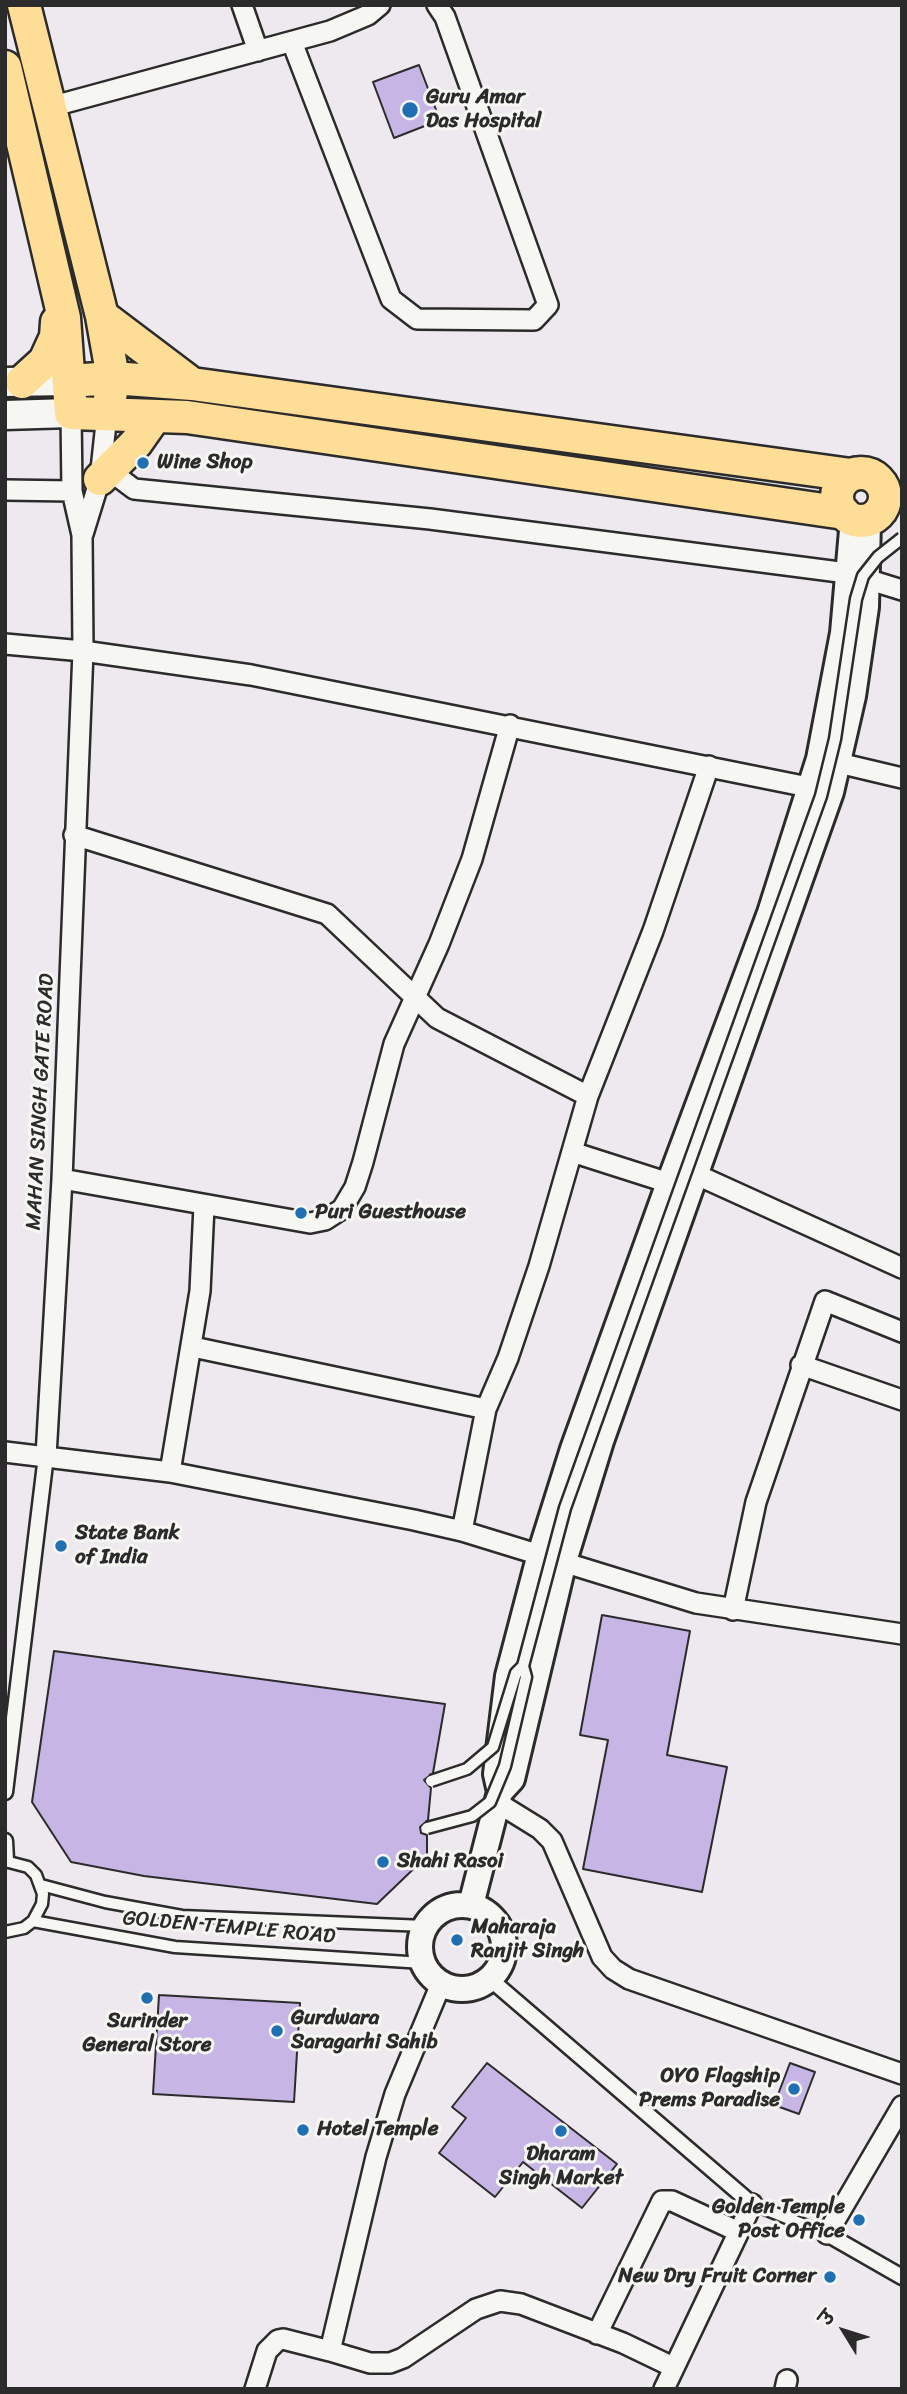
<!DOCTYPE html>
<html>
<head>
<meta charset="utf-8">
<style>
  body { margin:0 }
  #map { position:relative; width:907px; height:2394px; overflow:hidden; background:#ede9ef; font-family:Sriracha,"Playpen Sans Deva",sans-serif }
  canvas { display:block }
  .frame { position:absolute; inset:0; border:7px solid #2b2b2b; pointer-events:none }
  .north { position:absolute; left:809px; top:2296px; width:70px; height:70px; -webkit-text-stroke:5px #f6f6f2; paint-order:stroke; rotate:308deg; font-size:19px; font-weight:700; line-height:28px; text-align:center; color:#2b2b2b }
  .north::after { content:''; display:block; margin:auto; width:24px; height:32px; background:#2b2b2b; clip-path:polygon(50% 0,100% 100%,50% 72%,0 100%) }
</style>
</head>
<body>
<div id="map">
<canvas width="907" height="2394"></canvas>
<div class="frame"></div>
<div class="north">उ</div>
</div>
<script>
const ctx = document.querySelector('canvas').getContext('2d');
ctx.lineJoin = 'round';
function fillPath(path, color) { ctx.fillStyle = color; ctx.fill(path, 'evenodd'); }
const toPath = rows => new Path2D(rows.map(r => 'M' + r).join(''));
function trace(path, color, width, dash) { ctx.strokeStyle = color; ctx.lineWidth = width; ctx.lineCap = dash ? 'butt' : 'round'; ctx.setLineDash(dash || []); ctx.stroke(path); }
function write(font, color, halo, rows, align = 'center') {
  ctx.font = font + ' Sriracha,sans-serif'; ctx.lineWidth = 6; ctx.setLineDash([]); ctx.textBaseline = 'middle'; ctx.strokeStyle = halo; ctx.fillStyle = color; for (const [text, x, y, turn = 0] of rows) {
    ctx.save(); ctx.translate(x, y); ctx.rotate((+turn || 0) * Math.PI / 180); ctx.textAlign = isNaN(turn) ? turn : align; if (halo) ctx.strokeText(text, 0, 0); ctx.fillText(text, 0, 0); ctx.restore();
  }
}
const building = toPath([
  [419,65,440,120,394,138,373,82,419,65],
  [602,1615,690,1631,667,1755,727,1767,702,1892,583,1869,608,1740,580,1735,602,1615],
  [54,1651,445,1704,433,1773,424,1780,431,1788,428,1820,420,1827,421,1833,427,1835,427,1856,377,1904,144,1876,71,1862,32,1802,54,1651],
  [159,1995,300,2003,294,2102,153,2094,159,1995],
  [487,2063,617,2164,582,2208,523,2162,495,2197,439,2153,466,2118,452,2107,487,2063],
  [790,2063,815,2072,799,2114,774,2105,790,2063]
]);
const service = toPath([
  [5,1861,28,1867,36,1875,43,1894,42,1904,33,1921,24,1928,5,1932],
  [41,1885,105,1902,182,1916,425,1926],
  [33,1921,175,1947,423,1963],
  [752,2204,827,2234]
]);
const pedestrian = toPath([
  [5,1792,46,1456],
  [5,1841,6,1860],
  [490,1979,752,2204],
  [827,2234,902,2277]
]);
const minor = toPath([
  [242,5,258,51],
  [292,42,391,299,417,319,534,320,548,305,445,17,437,5],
  [50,107,330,31,368,15,380,5],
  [110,471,134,489,430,519,847,573,902,590],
  [5,490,72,491],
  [83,534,100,479,107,414],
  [5,644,83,651,251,675,823,790],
  [826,760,902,778],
  [74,835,327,914,437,1018,588,1096],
  [572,1152,669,1183],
  [695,1174,902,1268],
  [62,1179,310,1223,325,1220,342,1209,355,1187,363,1162,394,1044,439,944,472,859,510,725],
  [193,1347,486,1409],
  [801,1365,902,1400],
  [5,1452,170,1472,414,1520,462,1531,696,1603,902,1634],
  [46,1456,62,1179,83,651,82,535,72,491,71,413],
  [170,1472,200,1291,204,1206],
  [462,1531,486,1409,508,1358,539,1266,588,1096,653,931,709,766],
  [733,1610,756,1502,825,1301,902,1332],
  [498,1803,540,1829,552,1841,602,1957,613,1969,629,1979,902,2074],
  [827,2234,902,2106],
  [597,2334,662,2201,672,2201,739,2232],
  [330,2351,370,2363,390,2363,403,2358,476,2309,500,2301,521,2304,623,2343,673,2367],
  [255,2389,267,2351,278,2340,283,2339,330,2351,376,2157,395,2094,441,1984],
  [664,2389,752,2204],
  [785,2389,787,2380]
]);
const tertiary = toPath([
  [500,1792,512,1779,564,1561,601,1441,831,792,853,696,866,607,868,520],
  '420 1947a42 42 0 1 1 84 0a42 42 0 1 1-84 0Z',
  [471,1905,500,1792,496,1774,508,1676,540,1554,573,1449,669,1183,770,913,819,759,843,633,853,519]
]);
const secondary = toPath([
  [5,382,69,381],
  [5,415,71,413]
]);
const primary = toPath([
  [24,5,102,316,113,378,110,399],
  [5,67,64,318,71,413,187,417,844,513],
  [102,316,192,384],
  [69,381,113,378,192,384,851,475],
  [22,382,45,361,56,337,57,322],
  '837 497a24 24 0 1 1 48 0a24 24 0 1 1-48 0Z',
  [100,479,136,443,155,416]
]);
const serviceBridge = toPath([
  [431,1781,467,1769,493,1747,516,1673,523,1666,565,1508,821,796,835,739,856,599,863,576,878,557,902,538],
  [427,1828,472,1816,490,1802,505,1766,526,1677,523,1666]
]);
const markers = [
  [410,110,9,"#1f6fb2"],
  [143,463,7,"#1f6fb2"],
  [301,1213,7,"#1f6fb2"],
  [61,1546,7,"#1f6fb2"],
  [383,1862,7,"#1f6fb2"],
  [457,1940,7,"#1f6fb2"],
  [147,1998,7,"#1f6fb2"],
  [277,2031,7,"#1f6fb2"],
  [794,2089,7,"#1f6fb2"],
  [303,2130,7,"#1f6fb2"],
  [561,2131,7,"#1f6fb2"],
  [859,2220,7,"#1f6fb2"],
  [830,2277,7,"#1f6fb2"]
];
const poiNames = [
  ["Guru Amar",426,98],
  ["Das Hospital",426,122],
  ["Wine Shop",157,463],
  ["Puri Guesthouse",315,1213],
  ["State Bank",75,1534],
  ["of India",75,1558],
  ["Shahi Rasoi",397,1862],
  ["Maharaja",471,1928],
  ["Ranjit Singh",471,1952],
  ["Gurdwara",291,2019],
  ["Saragarhi Sahib",291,2043],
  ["Surinder",147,2022,"center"],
  ["General Store",147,2046,"center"],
  ["OYO Flagship",780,2077,"right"],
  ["Prems Paradise",780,2101,"right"],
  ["Hotel Temple",317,2130],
  ["Dharam",561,2155,"center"],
  ["Singh Market",561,2179,"center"],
  ["Golden Temple",845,2208,"right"],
  ["Post Office",845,2232,"right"],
  ["New Dry Fruit Corner",816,2277,"right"]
];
const streetNames = [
  ["MAHAN SINGH GATE ROAD",41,1102,-87],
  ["GOLDEN TEMPLE ROAD",229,1928,5]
];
fillPath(building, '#c7b5e5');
trace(building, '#2b2b2b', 2);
trace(service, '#2b2b2b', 15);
trace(pedestrian, '#2b2b2b', 19);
trace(minor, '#2b2b2b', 24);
trace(tertiary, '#2b2b2b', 30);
trace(secondary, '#2b2b2b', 33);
trace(primary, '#2b2b2b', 37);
trace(service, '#f6f6f2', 10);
trace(pedestrian, '#f6f6f2', 14);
trace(minor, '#f6f6f2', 19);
trace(tertiary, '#f6f6f2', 24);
trace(secondary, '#f6f6f2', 28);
trace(primary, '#fedd96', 32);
trace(serviceBridge, '#2b2b2b', 15, []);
trace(serviceBridge, '#f6f6f2', 10);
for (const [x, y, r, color] of markers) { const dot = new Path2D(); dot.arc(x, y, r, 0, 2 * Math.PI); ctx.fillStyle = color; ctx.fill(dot); trace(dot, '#f6f6f2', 2.5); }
write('bold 21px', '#2b2b2b', '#f6f6f2', poiNames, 'left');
write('21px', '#2b2b2b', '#f6f6f2', streetNames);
</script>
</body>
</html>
